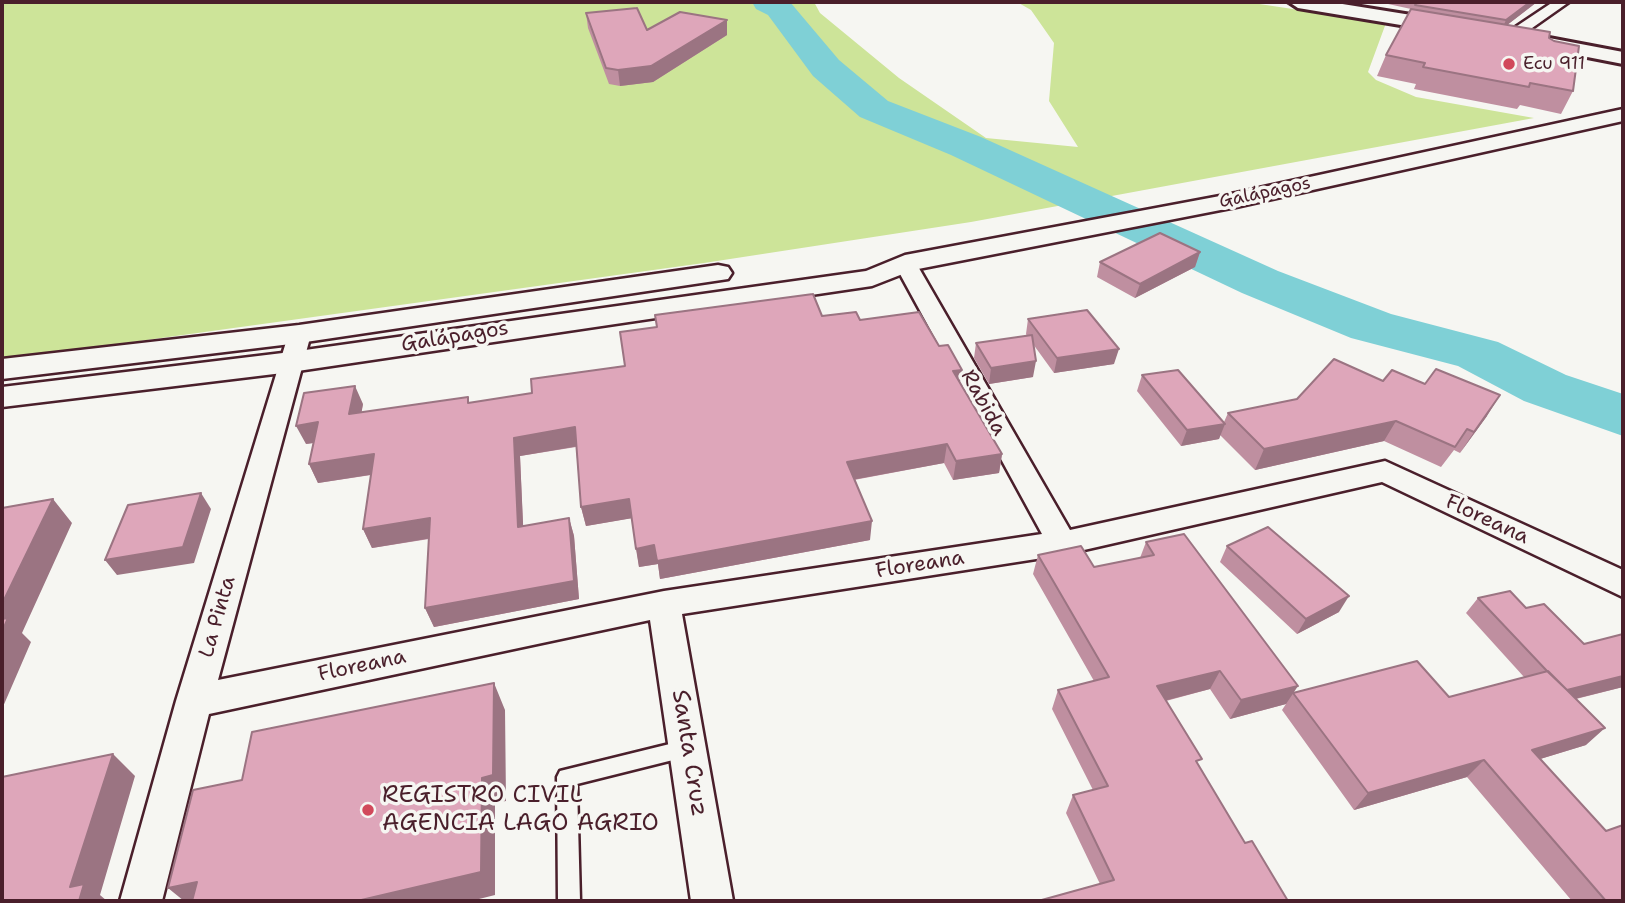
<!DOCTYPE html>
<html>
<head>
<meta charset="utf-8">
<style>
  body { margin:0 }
  #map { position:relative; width:1625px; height:903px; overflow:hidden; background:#f6f6f2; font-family:"Shantell Sans",sans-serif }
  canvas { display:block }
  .frame { position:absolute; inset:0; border:4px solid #4a1f2b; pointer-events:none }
</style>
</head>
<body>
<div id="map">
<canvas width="1625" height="903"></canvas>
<div class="frame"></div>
</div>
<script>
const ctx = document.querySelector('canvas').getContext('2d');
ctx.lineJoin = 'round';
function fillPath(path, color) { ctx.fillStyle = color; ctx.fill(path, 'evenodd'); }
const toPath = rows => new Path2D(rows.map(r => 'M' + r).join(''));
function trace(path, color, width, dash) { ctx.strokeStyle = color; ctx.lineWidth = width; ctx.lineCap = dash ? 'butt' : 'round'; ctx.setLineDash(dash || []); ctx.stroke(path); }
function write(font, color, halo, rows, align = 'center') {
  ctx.font = font + ' "Shantell Sans",sans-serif'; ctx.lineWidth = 7; ctx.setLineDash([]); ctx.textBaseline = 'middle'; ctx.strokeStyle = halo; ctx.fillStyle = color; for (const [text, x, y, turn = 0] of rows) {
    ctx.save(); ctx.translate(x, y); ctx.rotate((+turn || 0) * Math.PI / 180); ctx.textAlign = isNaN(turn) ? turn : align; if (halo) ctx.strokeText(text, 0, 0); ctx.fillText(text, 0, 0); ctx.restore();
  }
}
const green = toPath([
  [2,2,814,2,820,13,899,78,986,138,1078,147,1049,101,1054,43,1031,10,1017,2,1246,2,1386,23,1368,72,1376,80,1416,97,1534,118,971,222,704,263,2,360]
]);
const river = toPath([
  [752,2,790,2,839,60,888,101,981,137,1278,271,1391,314,1498,342,1566,375,1623,394,1623,436,1524,401,1458,366,1351,338,1242,293,951,155,860,117,813,76,768,15,756,9,752,2]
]);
const service = toPath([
  [686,740,693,743,695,749,693,755,577,784,580,901,558,901,557,777,560,771,686,740]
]);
const minor = toPath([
  [1553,2,1569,2,1515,40,1505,40,1505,34,1553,2],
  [905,256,916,263,1070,530,1385,461,1623,570,1623,597,1382,482,1062,555,682,614,733,901,691,901,650,620,209,714,162,901,120,901,176,701,290,329,308,329,311,334,218,680,664,591,1042,534,894,263,905,256]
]);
const tertiary = toPath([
  [1623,109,1623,121,1236,207,913,270,872,286,291,372,2,407,2,387,291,352,866,271,905,255,1236,193,1623,109],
  [718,265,728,267,732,273,728,279,299,343,2,379,2,359,299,325,718,265]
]);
const secondary = toPath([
  [1289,2,1330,2,1455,22,1465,28,1455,34,1298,8,1289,2],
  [1528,34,1623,52,1623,64,1521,44,1518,40,1528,34]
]);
const wall = toPath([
  [1379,2,1537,2,1507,25,1549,38,1573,91,1561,114,1520,105,1517,109,1414,89,1416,84,1377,76,1386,55,1411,9],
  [586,13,647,30,727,20,727,35,653,82,620,86,609,84,588,28],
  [1200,252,1195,267,1135,298,1097,277,1100,262],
  [822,316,860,320,960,382,1002,454,999,473,953,480,944,463,854,480,870,540,660,579,658,564,639,567,632,518,586,526,581,507,576,447,520,456,523,526,569,518,574,536,579,599,434,627,425,608,429,539,372,548,363,529,371,475,318,483,309,464,313,443,306,444,363,404,361,413,470,403,532,393,625,366],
  [1028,319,1114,364,1054,373,1033,344,1033,377,989,384,974,358,976,343,1027,336,1026,334],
  [1142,375,1224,422,1228,413,1383,381,1487,416,1460,453,1454,450,1441,467,1384,441,1255,470,1220,435,1219,439,1181,446,1137,391],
  [1146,542,1294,692,1449,697,1524,677,1466,613,1478,598,1526,608,1584,644,1623,634,1623,687,1576,699,1586,745,1540,759,1623,901,1572,901,1467,777,1354,810,1282,710,1286,704,1230,719,1210,689,1166,701,1199,766,1245,843,1100,884,1066,813,1073,795,1093,790,1052,709,1058,690,1094,681,1033,574,1038,555,1094,567,1140,558],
  [1227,546,1339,612,1297,634,1220,562]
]);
const shadedWall = toPath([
  [1530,2,1537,2,1502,29,1506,20],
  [727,20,727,35,653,82,620,86,618,70],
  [1200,252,1195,267,1135,298,1140,284],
  [1119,349,1114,364,1054,373,1057,358],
  [1036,361,1033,377,989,384,991,368],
  [962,370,959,388,953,371],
  [355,386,363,404,358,433,349,414],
  [1500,395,1487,416,1460,453,1474,432],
  [1396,421,1384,441,1255,470,1264,449],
  [318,422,327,441,306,444,296,426],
  [1225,424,1219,439,1181,446,1187,430],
  [575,427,579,446,520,456,524,545,518,527,514,438],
  [947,444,944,463,846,481,847,462],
  [374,454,382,473,318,483,309,464],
  [1002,454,999,473,953,480,956,461],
  [201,493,211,509,194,563,117,575,105,560],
  [53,499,72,523,22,633,31,642,2,709,2,604],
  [629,499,633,518,586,526,581,507],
  [430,518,438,537,372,548,363,529],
  [569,518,574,536,579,599,434,627,425,608],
  [872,521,870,540,660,579,658,564,639,567,636,549,654,545],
  [1349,596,1339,612,1297,634,1306,619],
  [1220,671,1210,689,1148,705,1157,686],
  [1623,676,1623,687,1550,705,1565,690],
  [494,683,505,710,506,801,495,803,495,895,471,901,357,901,482,778],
  [1298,686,1286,704,1230,719,1241,700],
  [1605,728,1586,745,1514,767,1532,750],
  [113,754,135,776,100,895,107,901,79,901,70,887],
  [1484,760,1467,777,1354,810,1368,793],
  [197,882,218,901,184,901,168,888]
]);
const building = toPath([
  [1417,2,1530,2,1506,20,1415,5,1417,2],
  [637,8,647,30,680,12,727,20,651,66,618,70,606,68,586,13,637,8],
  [1411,9,1550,32,1549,38,1554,41,1579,46,1573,91,1530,83,1529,87,1423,67,1425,63,1386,55,1411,9],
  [1160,233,1200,252,1140,284,1100,262,1160,233],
  [813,294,822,316,856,312,860,320,919,312,939,346,948,345,962,370,953,371,1002,454,956,461,947,444,847,462,872,521,657,561,654,545,636,549,629,499,581,507,575,427,514,438,518,527,569,518,574,581,425,608,430,518,363,529,374,454,309,464,318,422,296,426,304,393,355,386,349,414,468,397,468,403,532,393,531,379,625,366,620,332,657,327,655,315,813,294],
  [1087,310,1119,349,1057,358,1028,319,1087,310],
  [1032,335,1036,361,991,368,976,343,1032,335],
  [1334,359,1383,381,1392,370,1425,384,1436,369,1500,395,1474,432,1467,429,1455,447,1396,421,1264,449,1228,413,1297,399,1334,359],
  [1178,370,1225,424,1187,430,1142,375,1178,370],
  [201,493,183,547,105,560,128,505,201,493],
  [53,499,2,604,2,508,53,499],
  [1268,527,1349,596,1306,619,1227,546,1268,527],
  [1184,534,1298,686,1241,700,1220,671,1157,686,1202,759,1196,761,1245,843,1252,841,1288,901,1038,901,1114,880,1073,795,1108,786,1058,690,1109,677,1038,555,1081,546,1094,567,1154,555,1146,542,1184,534],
  [1510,591,1526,608,1544,604,1584,644,1623,634,1623,676,1567,690,1547,671,1478,598,1510,591],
  [8,618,2,632,2,619,8,618],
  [1417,661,1449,697,1548,671,1605,728,1532,750,1606,831,1623,825,1623,901,1606,901,1484,760,1368,793,1293,693,1417,661],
  [494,683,493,775,482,778,481,872,357,901,192,901,197,882,168,888,193,790,242,780,252,732,494,683],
  [113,754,70,887,84,884,79,901,2,901,2,777,113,754]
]);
const markers = [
  [1509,64,7,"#d1495b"],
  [368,810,7,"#d1495b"]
];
const farPoinames = [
  ["Ecu 911",1523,64]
];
const farStreetnames = [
  ["Galápagos",1265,193,-12]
];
const streetNames = [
  ["Galápagos",455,337,-9],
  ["Rabida",983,403,61],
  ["Floreana",1487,520,25],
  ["Floreana",920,565,-9],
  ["La Pinta",218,617,-74],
  ["Floreana",362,666,-12]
];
const nearStreetnames = [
  ["Santa Cruz",689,753,81]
];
const nearPoinames = [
  ["REGISTRO CIVIL",382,796],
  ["AGENCIA LAGO AGRIO",382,824]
];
fillPath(green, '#cde499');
fillPath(river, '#7fd0d6');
trace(service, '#4a1f2b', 5);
trace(minor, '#4a1f2b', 5);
trace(tertiary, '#4a1f2b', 5);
trace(secondary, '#4a1f2b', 6);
fillPath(service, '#f6f6f2');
fillPath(minor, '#f6f6f2');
fillPath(tertiary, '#f6f6f2');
fillPath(secondary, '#f6f6f2');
fillPath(wall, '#bf8fa0');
fillPath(shadedWall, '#9b7482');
fillPath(building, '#dea6ba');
trace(building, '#9b7482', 2);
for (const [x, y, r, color] of markers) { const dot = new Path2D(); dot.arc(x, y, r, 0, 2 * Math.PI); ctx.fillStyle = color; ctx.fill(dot); trace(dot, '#f6f6f2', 2.5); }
write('18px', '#4a1f2b', '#f6f6f2', farPoinames, 'left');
write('18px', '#4a1f2b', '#f6f6f2', farStreetnames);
write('21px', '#4a1f2b', '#f6f6f2', streetNames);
write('24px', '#4a1f2b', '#f6f6f2', nearStreetnames);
write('24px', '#4a1f2b', '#f6f6f2', nearPoinames, 'left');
</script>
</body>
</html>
